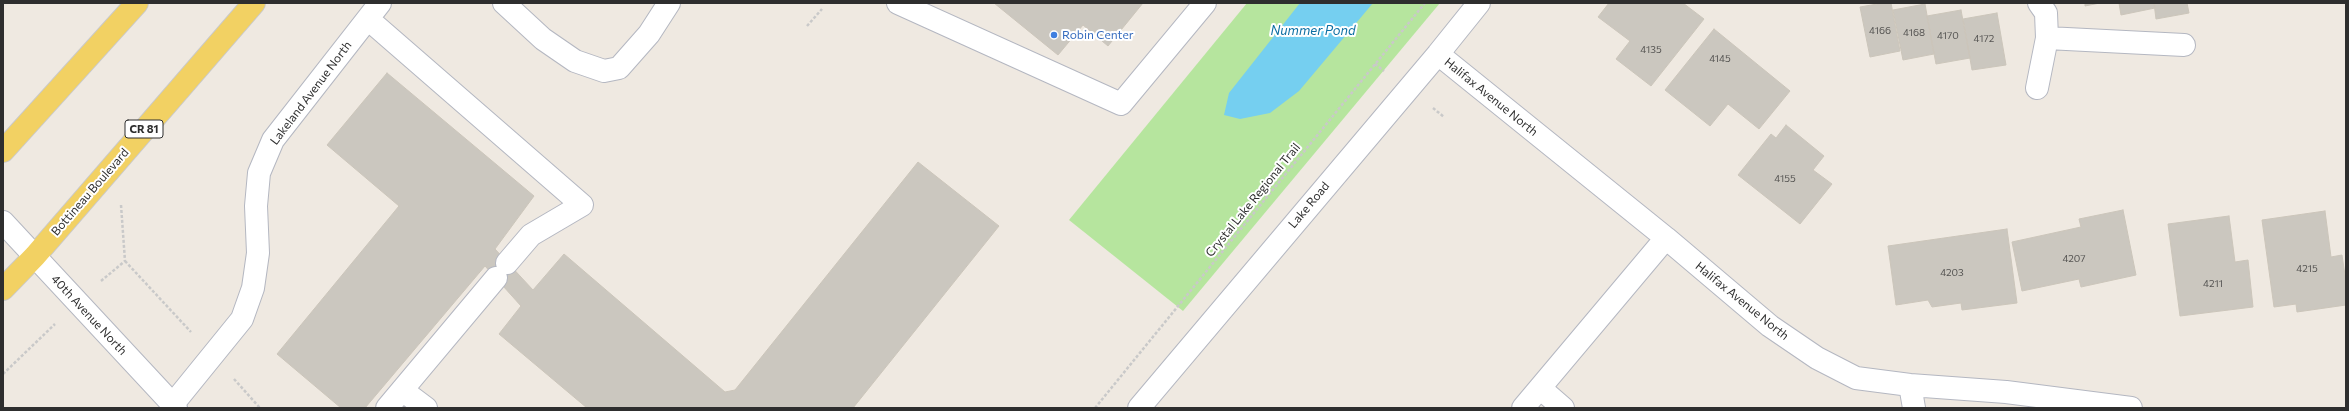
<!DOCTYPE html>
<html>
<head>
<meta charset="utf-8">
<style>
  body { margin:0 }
  #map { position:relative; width:2349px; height:411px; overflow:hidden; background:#efe9e1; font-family:Commissioner,sans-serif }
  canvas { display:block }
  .frame { position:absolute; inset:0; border:4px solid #2e2e2e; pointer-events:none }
</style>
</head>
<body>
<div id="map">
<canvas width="2349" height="411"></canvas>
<div class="frame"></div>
</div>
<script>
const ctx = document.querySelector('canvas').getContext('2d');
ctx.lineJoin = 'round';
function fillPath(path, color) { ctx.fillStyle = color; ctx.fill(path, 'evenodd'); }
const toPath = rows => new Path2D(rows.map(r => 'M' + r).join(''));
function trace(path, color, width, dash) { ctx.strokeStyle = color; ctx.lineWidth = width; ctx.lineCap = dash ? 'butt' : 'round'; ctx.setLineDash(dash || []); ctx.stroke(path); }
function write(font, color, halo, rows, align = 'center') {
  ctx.font = font + ' Commissioner,sans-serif'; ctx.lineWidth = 4; ctx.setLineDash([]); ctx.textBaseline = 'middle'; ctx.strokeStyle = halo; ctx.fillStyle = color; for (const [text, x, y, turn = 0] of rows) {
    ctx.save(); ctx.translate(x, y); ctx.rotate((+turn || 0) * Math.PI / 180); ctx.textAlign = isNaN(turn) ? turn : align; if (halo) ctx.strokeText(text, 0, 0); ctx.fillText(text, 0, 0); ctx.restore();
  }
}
const green = toPath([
  [1247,3,1440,3,1183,311,1069,220]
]);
const water = toPath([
  [1300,3,1373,3,1299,91,1270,113,1240,119,1224,115,1229,93]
]);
const building = toPath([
  [994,3,1143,3,1108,46,1083,25,1058,55,994,3],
  [1609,3,1683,3,1704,19,1651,86,1616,59,1630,41,1598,17,1609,3],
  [1883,3,1891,3,1900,51,1870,57,1860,7,1883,3],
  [2085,3,2100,3,2085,6,2085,3],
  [2119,3,2154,3,2155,8,2121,15,2119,3],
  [2154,3,2187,3,2189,13,2156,19,2154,3],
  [1925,4,1934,54,1903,60,1893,10,1925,4],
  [1961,10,1970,58,1936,64,1927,16,1961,10],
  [1997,13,2006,65,1972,70,1963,19,1997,13],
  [1714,29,1790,91,1759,129,1728,104,1710,126,1665,90,1714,29],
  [387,73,534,196,495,249,533,290,564,254,725,392,735,390,918,162,999,226,853,408,587,408,499,334,521,306,485,266,365,408,341,408,277,354,399,206,327,145,387,73],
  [1786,125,1824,156,1813,170,1832,184,1800,224,1738,175,1771,134,1776,138,1786,125],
  [2123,210,2136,275,2081,287,2079,279,2022,291,2012,242,2081,227,2079,219,2123,210],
  [2325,211,2331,257,2342,255,2346,282,2346,305,2297,312,2296,304,2274,307,2262,220,2325,211],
  [2229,216,2235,262,2248,260,2253,307,2180,316,2168,224,2229,216],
  [2007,229,2017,303,1962,310,1961,303,1932,307,1928,300,1896,305,1888,246,2007,229]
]);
const path = toPath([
  [807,26,822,9],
  [1375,64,1384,71],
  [1433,108,1444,117],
  [121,205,125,261],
  [125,261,191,332],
  [101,281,125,261],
  [3,374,55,324],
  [234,379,260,408],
  [1095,408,1425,3]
]);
const minor = toPath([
  [504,3,543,39,575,61,604,71,619,68,649,34,669,3],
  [898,3,1121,104,1205,3],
  [368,19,582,205,531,235,507,263],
  [2047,38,2184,45],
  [1438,54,1666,238,1770,326,1817,358,1856,378,1910,385,2006,392,2131,408],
  [2037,88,2047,38,2046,13,2039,3],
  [3,222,176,408],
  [1910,385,1914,408],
  [1540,388,1563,408],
  [402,390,426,408],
  [173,404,242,319,253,288,258,253,256,206,259,173,273,140,380,3],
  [387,408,496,278],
  [1139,408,1438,54,1479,3],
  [1523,408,1666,238]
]);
const major = toPath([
  [3,151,137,3],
  [3,289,35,256,254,3]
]);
const markers = [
  [1054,35,4,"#3f7fe0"]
];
const numberNames = [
  ["4166",1880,31],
  ["4168",1914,33],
  ["4170",1948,36],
  ["4172",1984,39],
  ["4135",1651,50],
  ["4145",1720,59],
  ["4155",1785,179],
  ["4207",2074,259],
  ["4215",2307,269],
  ["4203",1952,273],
  ["4211",2213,284]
];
const shields = [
  [144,129,38]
];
const shieldNames = [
  ["CR 81",144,129]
];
const shopNames = [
  ["Robin Center",1062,35]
];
const streetNames = [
  ["Lakeland Avenue North",311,93,-53],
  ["Halifax Avenue North",1491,97,39],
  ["Bottineau Boulevard",90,192,-49],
  ["Crystal Lake Regional Trail",1253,200,-51],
  ["Lake Road",1309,205,-50],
  ["Halifax Avenue North",1742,301,39],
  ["40th Avenue North",89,315,47]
];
const waterNames = [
  ["Nummer Pond",1313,31]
];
fillPath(green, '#b6e59e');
fillPath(water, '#75cff0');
fillPath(building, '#cbc7bf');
trace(building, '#cbc5ba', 1);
trace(minor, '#b4b7c1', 24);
trace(major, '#c9c9c9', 24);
trace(path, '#c9c9c9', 2.5, [3, 2]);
trace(minor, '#fff', 22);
trace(major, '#f2d163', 22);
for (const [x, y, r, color] of markers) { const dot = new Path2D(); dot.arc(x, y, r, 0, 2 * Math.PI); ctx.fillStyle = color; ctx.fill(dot); trace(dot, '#fff', 1.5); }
write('10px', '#555452', null, numberNames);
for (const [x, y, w] of shields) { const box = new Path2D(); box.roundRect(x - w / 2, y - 9, w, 18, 3); ctx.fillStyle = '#fff'; ctx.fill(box); trace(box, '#2e2e2e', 1); }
write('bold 11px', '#2e2e2e', null, shieldNames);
write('12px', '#366cbe', '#fff', shopNames, 'left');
write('12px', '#2e2e2e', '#fff', streetNames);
write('italic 13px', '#0d6fa3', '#fff', waterNames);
</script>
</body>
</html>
